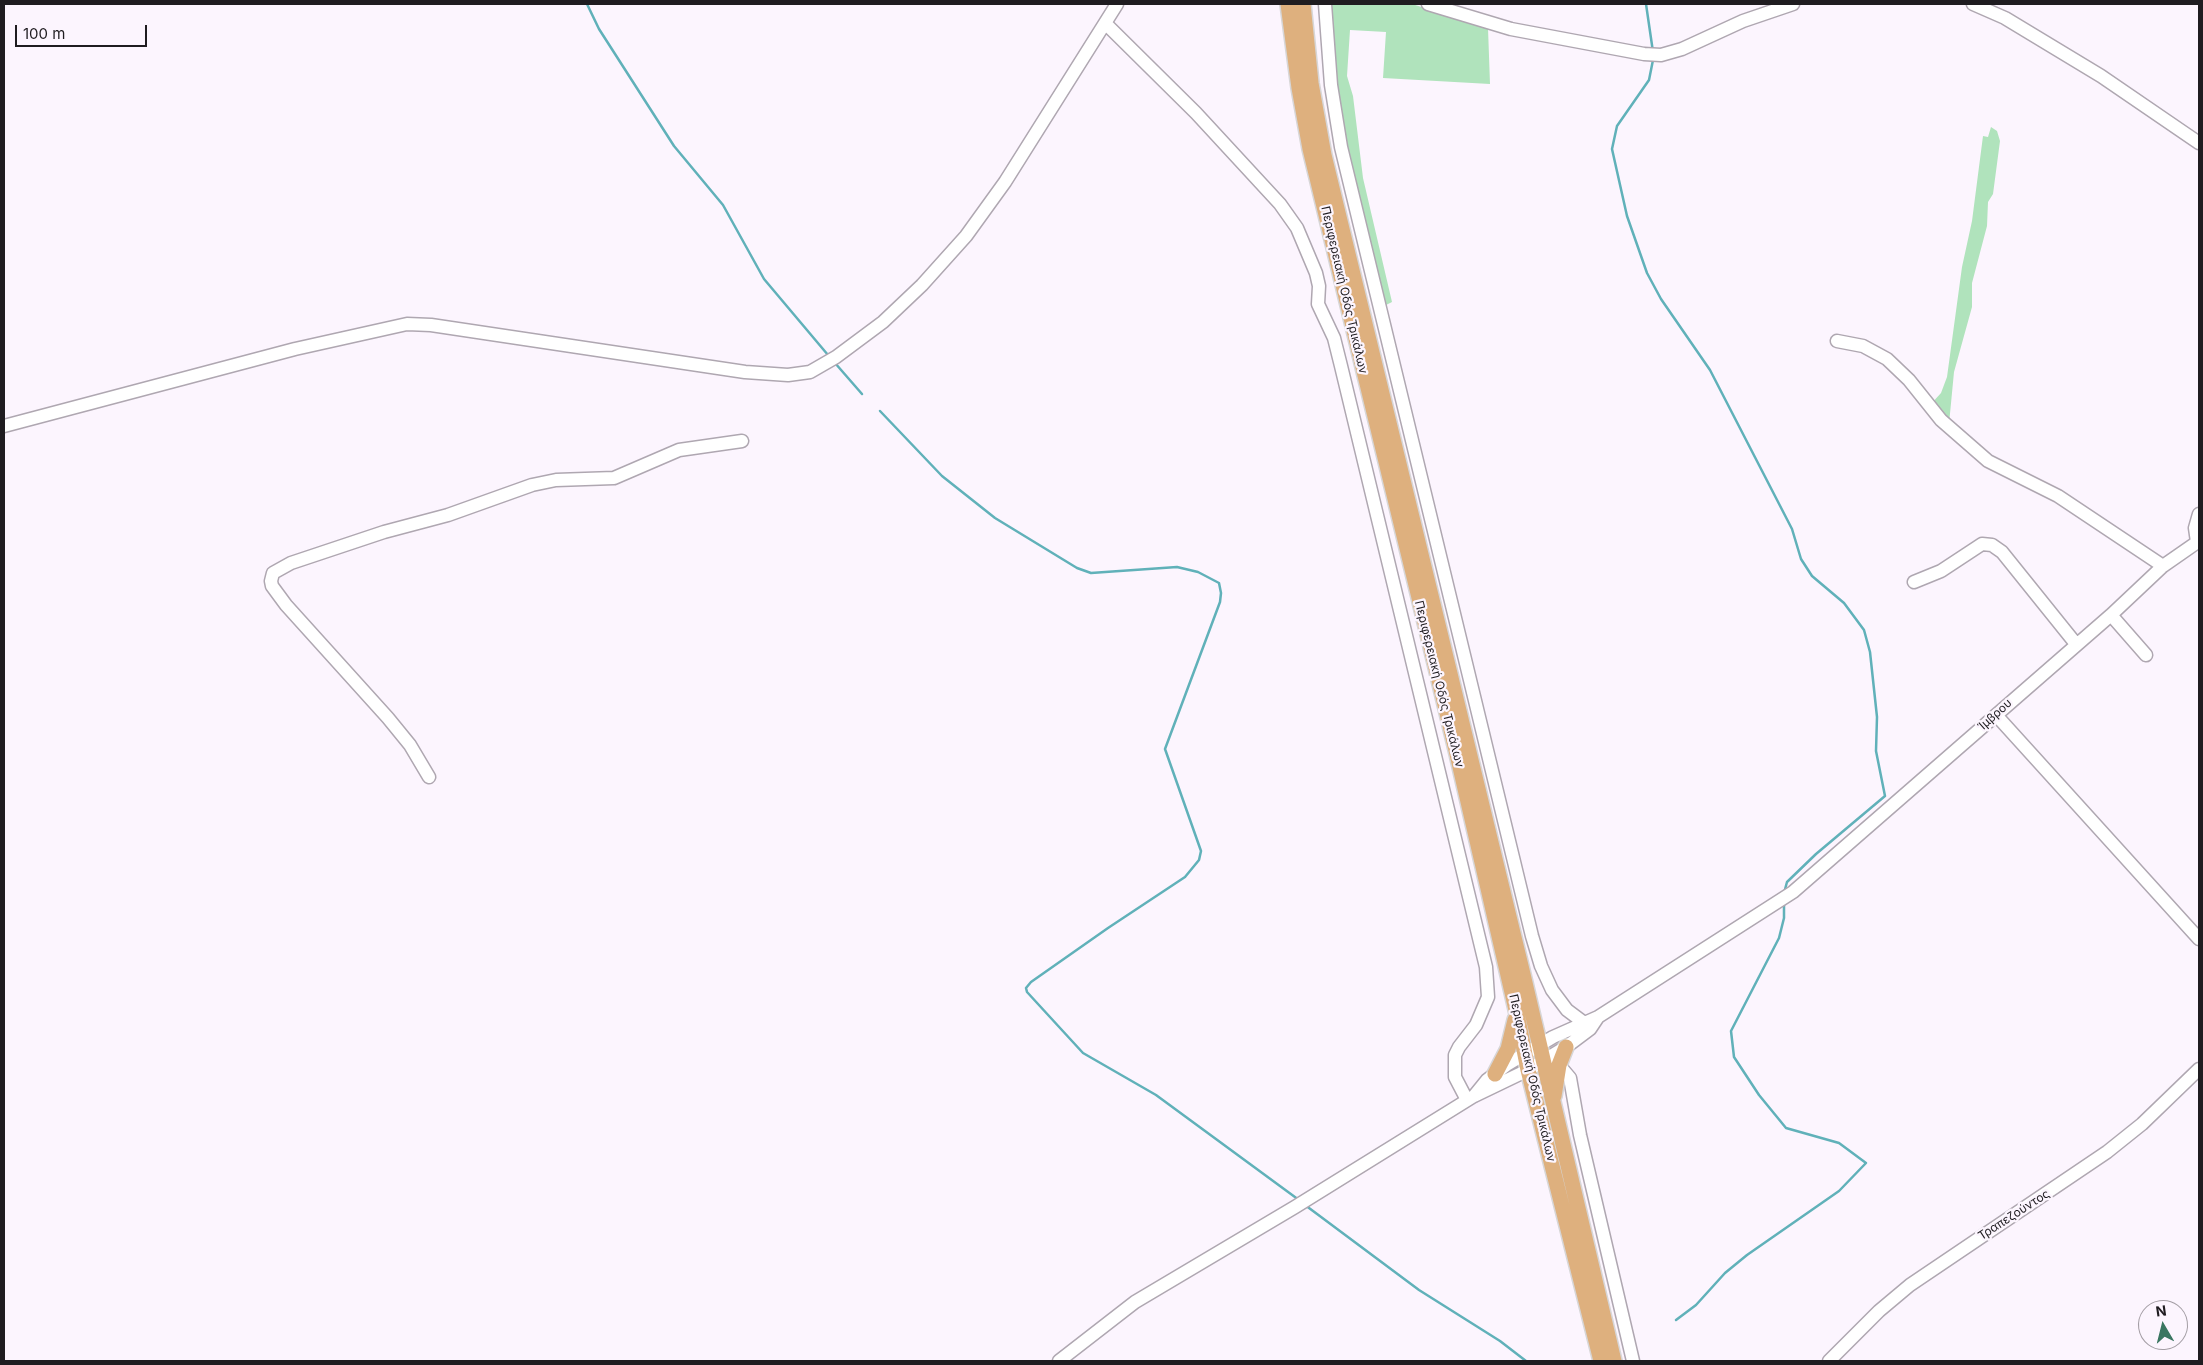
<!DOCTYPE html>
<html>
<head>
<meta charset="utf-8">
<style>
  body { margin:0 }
  #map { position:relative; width:2203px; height:1365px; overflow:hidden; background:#fcf5fe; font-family:Inter,sans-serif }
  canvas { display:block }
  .frame { position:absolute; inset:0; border:5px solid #1f1c20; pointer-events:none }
  .north { position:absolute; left:2138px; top:1300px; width:50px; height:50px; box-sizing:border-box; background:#fcf5fe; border:1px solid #a49ea5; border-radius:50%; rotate:352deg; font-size:14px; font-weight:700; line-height:20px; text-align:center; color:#1f1c20 }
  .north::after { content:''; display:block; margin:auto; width:18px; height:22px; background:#3a7661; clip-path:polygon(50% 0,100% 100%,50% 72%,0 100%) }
  .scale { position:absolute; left:15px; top:25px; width:132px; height:22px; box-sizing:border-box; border:2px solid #1f1c20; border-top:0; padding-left:6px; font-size:15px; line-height:18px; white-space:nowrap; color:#1f1c20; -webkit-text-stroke:4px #fcf5fe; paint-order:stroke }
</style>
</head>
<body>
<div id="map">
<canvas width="2203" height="1365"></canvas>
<div class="frame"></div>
<div class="north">N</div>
<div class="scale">100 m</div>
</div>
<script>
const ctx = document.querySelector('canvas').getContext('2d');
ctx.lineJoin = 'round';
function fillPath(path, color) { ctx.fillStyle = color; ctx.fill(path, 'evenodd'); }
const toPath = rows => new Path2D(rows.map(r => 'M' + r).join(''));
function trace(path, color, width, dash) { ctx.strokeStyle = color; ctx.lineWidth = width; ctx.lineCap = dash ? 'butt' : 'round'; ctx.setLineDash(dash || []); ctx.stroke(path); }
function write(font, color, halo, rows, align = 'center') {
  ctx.font = font + ' Inter,sans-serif'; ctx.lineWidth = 4.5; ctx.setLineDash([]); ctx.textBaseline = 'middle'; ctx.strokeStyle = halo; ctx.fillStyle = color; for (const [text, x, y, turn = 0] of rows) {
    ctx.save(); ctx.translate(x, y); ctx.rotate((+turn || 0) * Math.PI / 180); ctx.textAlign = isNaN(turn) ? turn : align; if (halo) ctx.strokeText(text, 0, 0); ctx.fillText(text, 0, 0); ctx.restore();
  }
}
const green = toPath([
  [1327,4,1412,4,1488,28,1490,84,1383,78,1386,32,1350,30,1347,76,1353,96,1363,178,1392,302,1386,305,1340,126],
  [1991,127,1997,131,2000,141,1993,194,1988,202,1987,226,1972,283,1972,307,1954,372,1949,424,1930,405,1941,393,1947,377,1962,267,1972,221,1983,136,1988,137]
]);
const stream = toPath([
  [587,4,599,29,674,146,723,205,764,279,828,355],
  [1646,4,1653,52],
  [1653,60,1649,80,1617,126,1612,149,1627,216,1647,273,1661,299,1710,370,1792,529,1801,559,1812,576,1844,603,1864,630,1870,652,1877,717,1876,751,1885,796,1816,854,1787,882,1784,893],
  [835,363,862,394],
  [880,411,942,476,995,518,1077,568,1091,573,1177,567,1198,572,1219,583,1221,593,1220,602,1165,749,1201,851,1199,860,1185,877,1108,928,1031,982,1026,988,1027,992,1083,1053,1156,1095,1299,1200],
  [1305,1205,1419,1290,1500,1341,1526,1361],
  [1676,1320,1696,1305,1725,1273,1747,1255,1839,1191,1866,1163,1839,1143,1786,1128,1759,1095,1734,1057,1731,1031,1779,938,1784,918,1784,903]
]);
const minor = toPath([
  [1325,4,1331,85,1341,147,1532,936,1541,966,1552,990,1567,1010,1583,1022],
  [1428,4,1511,29,1644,54,1661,55,1682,49,1743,21,1793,4],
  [1973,4,2005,18,2101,76,2199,143],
  [1105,23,1196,113,1280,204,1297,228,1316,273,1319,286,1318,304,1334,338,1341,366,1486,967,1488,997,1476,1025,1459,1047,1455,1055,1455,1077,1467,1100],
  [1837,341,1863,346,1887,359,1909,380,1941,420,1988,461,2058,496,2163,566],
  [4,426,295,349,407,324,431,325,745,372,788,375,810,372,836,357,883,322,922,285,966,236,1005,182,1117,4],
  [2197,542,2195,528,2199,514],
  [1914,582,1941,571,1982,544,1992,545,2002,552,2076,644],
  [2111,615,2146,655],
  [1996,715,2199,939],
  [429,777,410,745,388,718,286,605,272,586,271,581,273,573,291,563,384,532,448,515,532,485,556,480,614,478,679,450,742,441],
  [1559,1065,1570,1078,1580,1135,1633,1361],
  [1474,1096,1487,1080,1508,1064,1553,1037,1598,1017,1793,892,2111,615,2163,566,2199,541],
  [1059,1361,1135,1302,1295,1207,1474,1096,1528,1070,1566,1047,1590,1029,1598,1017],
  [1829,1361,1879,1311,1910,1285,2107,1152,2142,1124,2199,1069]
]);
const major = toPath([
  [1288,4,1299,88,1310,149,1457,754,1517,1014,1528,1070,1601,1361],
  [1303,4,1311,83,1324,155,1522,970,1614,1361],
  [1495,1074,1508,1049,1515,1020],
  [1554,1096,1559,1065,1566,1047]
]);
const streetNames = [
  ["Περιφερειακή Οδός Τρικάλων",1344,290,77],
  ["Περιφερειακή Οδός Τρικάλων",1439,684,76],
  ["Ίμβρου",1995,715,-42],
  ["Περιφερειακή Οδός Τρικάλων",1532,1078,77],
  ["Τραπεζούντος",2014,1215,-33]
];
fillPath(green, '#b0e3bc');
trace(stream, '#60b1b9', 2.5);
trace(minor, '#afa7b1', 15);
trace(major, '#d7d6d7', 18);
trace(minor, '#fff', 12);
trace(major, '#deb07e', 15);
write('12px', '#1f1c20', '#fcf5fe', streetNames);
</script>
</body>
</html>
